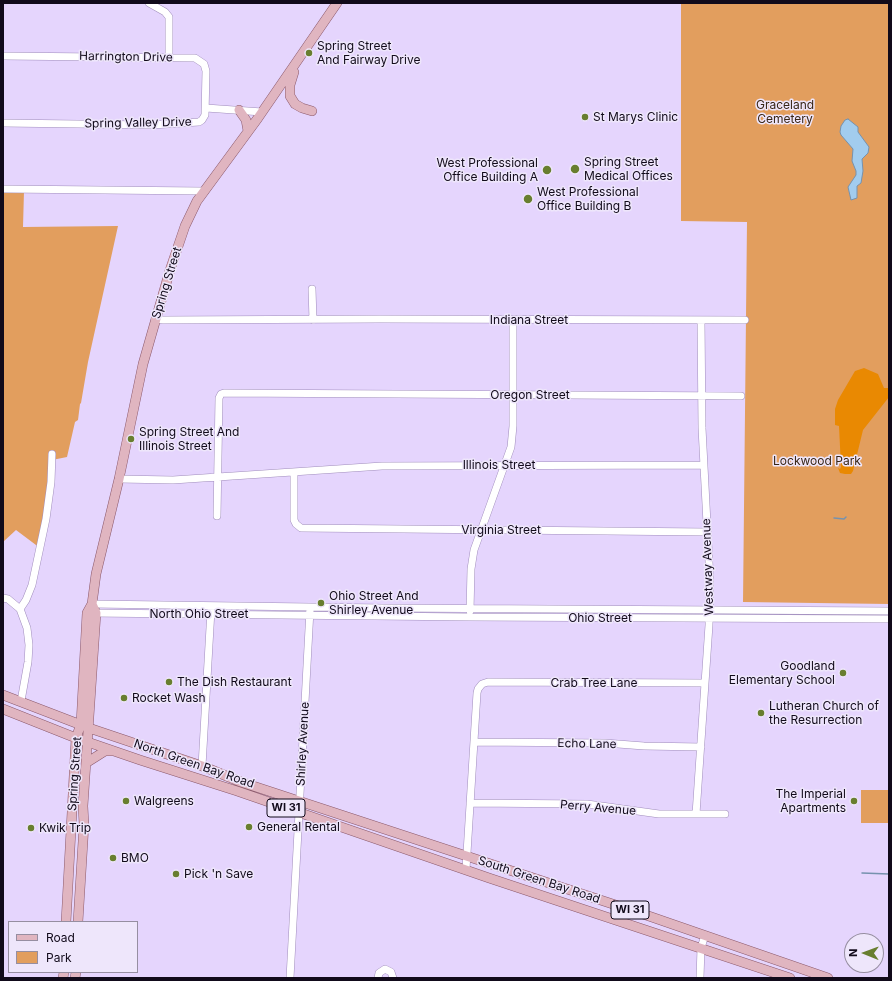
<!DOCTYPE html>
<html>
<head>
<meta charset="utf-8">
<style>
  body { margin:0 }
  #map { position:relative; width:892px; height:981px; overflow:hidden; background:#e5d5fd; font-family:Inter,sans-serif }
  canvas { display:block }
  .frame { position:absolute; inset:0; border:4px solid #110a1a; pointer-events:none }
  .legend { position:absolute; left:8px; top:921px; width:130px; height:52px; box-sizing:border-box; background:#eee6fb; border:1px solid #968ea1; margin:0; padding:5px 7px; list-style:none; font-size:12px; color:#110a1a }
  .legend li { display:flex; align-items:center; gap:8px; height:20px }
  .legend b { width:20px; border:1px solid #968ea1 }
  .north { position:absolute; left:844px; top:933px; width:40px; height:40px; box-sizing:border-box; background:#eee6fb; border:1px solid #968ea1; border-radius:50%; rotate:271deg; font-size:11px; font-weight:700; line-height:16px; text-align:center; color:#110a1a }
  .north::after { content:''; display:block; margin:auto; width:14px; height:18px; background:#687e2f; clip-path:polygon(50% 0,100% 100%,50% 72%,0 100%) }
</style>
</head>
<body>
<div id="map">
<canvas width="892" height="981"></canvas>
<div class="frame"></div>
<ul class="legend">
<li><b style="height:5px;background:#e0b5c0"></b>Road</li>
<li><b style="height:11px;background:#e29e5e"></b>Park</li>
</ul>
<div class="north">N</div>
</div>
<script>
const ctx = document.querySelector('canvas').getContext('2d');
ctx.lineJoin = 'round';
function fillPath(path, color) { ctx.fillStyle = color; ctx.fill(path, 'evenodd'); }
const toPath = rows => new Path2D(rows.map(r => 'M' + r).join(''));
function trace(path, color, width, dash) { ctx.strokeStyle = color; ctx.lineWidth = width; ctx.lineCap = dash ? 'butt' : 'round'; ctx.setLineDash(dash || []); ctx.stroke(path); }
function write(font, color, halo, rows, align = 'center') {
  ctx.font = font + ' Inter,sans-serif'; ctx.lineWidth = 3; ctx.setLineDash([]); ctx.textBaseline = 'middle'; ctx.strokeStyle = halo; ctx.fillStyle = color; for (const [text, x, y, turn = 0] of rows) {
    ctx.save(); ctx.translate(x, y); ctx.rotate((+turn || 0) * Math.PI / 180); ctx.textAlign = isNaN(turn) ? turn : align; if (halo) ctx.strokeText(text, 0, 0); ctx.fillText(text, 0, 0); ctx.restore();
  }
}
const green = toPath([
  [681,3,889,3,889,604,743,602,747,222,681,221],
  [3,191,24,191,23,227,118,226,88,362,81,403,80,404,78,420,75,422,67,457,52,460,40,548,16,530,3,542],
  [861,790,889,790,889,823,861,823]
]);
const forest = toPath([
  [864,368,878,374,884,388,889,388,889,397,863,430,853,471,851,474,845,474,840,473,838,468,840,469,841,467,839,426,835,425,835,409,838,400,855,371]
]);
const water = toPath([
  [848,119,858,127,858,132,869,147,868,153,862,159,863,171,861,183,857,186,857,198,851,200,848,187,856,175,856,171,852,161,853,149,841,135,840,132,841,126,845,120,848,119]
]);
const stream = toPath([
  [834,518,844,519,846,517],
  [862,873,889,874]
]);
const minor = toPath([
  [149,3,165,12,169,17,169,58],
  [3,56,195,58,204,64,206,71,205,115,202,120,199,122,152,125,3,123],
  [206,108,262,112],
  [3,189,203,191],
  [312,289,313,320],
  [155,319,163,320,380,319,745,320],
  [294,472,294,520,296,524,301,528,707,532],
  [119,479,173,480,382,466,704,465],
  [217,516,219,398,221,394,224,393,741,396],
  [3,598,8,599,20,609,27,628,29,645,28,662,21,701],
  [92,604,383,608,889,611],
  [20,609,26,600,32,585,46,519,51,482,52,454],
  [470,611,471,569,474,550,511,447,513,426,513,320],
  [91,613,470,617,889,619],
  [474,742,605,743,644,746,701,747],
  [202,766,211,610],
  [470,803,587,804,659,814,725,814],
  [696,814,709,625,710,581,702,428,701,320],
  [466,869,477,693,478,689,482,684,488,682,705,683],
  [290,978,310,610],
  [378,978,379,973,385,969,391,972,393,978],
  [700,978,701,948,705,935]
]);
const major = toPath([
  [294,72,290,85,290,96,295,104,302,108,312,111],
  [239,110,246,120,248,131],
  [3,695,89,728,202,766,241,782,640,913,828,978],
  [3,709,76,738,140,760,237,791,489,878,790,978],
  [86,763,105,751,113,751],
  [66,922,76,738,81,724,87,613,92,604,96,574,119,479,143,364,170,270,185,226,197,201,258,118,337,3],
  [78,922,84,825,83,806,96,613,92,604],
  [63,978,64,972],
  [75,978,76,972]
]);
const markers = [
  [309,53,4,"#687e2f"],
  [585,117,4,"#687e2f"],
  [575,169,5,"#687e2f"],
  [547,170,5,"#687e2f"],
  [528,199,5,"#687e2f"],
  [131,439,4,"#687e2f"],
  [321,603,4,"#687e2f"],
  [843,673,4,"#687e2f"],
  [169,682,4,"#687e2f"],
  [124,698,4,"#687e2f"],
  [761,713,4,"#687e2f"],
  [126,801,4,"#687e2f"],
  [854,801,4,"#687e2f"],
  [249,827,4,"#687e2f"],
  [31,828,4,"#687e2f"],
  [113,858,4,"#687e2f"],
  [176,874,4,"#687e2f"]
];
const shields = [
  [286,808,38],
  [630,910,38]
];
const shieldNames = [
  ["WI 31",286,808],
  ["WI 31",630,910]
];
const poiNames = [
  ["Spring Street",317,46],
  ["And Fairway Drive",317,60],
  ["St Marys Clinic",593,117],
  ["Spring Street",584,162],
  ["Medical Offices",584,176],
  ["West Professional",538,163,"right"],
  ["Office Building A",538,177,"right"],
  ["West Professional",537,192],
  ["Office Building B",537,206],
  ["Spring Street And",139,432],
  ["Illinois Street",139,446],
  ["Ohio Street And",329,596],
  ["Shirley Avenue",329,610],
  ["Goodland",835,666,"right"],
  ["Elementary School",835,680,"right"],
  ["The Dish Restaurant",177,682],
  ["Rocket Wash",132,698],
  ["Lutheran Church of",769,706],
  ["the Resurrection",769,720],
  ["The Imperial",846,794,"right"],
  ["Apartments",846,808,"right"],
  ["Walgreens",134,801],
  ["General Rental",257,827],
  ["Kwik Trip",39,828],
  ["BMO",121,858],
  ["Pick 'n Save",184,874]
];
const streetNames = [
  ["Harrington Drive",126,57,1],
  ["Spring Valley Drive",138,123,-1],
  ["Spring Street",167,283,-73],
  ["Indiana Street",529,320],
  ["Oregon Street",530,395],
  ["Illinois Street",499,465],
  ["Virginia Street",501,530],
  ["Westway Avenue",708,567,-92],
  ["North Ohio Street",199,614],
  ["Ohio Street",600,618],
  ["Crab Tree Lane",594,683],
  ["Shirley Avenue",303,744,-87],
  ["Echo Lane",587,744,1],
  ["North Green Bay Road",194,764,19],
  ["Spring Street",75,774,-86],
  ["Perry Avenue",598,808,5],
  ["South Green Bay Road",539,880,18]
];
const parkNames = [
  ["Graceland",785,105],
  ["Cemetery",785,119],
  ["Lockwood Park",817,461]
];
fillPath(green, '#e29e5e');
fillPath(forest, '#e98902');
fillPath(water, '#a2ccee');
trace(water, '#7692ae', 1);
trace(stream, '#7692ae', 1.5);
trace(minor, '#a08dbc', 8);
trace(major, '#8b596b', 10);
trace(minor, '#fff', 7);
trace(major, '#e0b5c0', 9);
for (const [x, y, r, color] of markers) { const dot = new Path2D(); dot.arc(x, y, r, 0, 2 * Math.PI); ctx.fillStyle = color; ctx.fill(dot); trace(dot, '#eee6fb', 1.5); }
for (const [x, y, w] of shields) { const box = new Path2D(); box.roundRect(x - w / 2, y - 9, w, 18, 3); ctx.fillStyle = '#eee6fb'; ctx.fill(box); trace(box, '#110a1a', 1); }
write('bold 11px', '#110a1a', null, shieldNames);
write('12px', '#110a1a', '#eee6fb', poiNames, 'left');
write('12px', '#110a1a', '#eee6fb', streetNames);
write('12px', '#382616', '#eee6fb', parkNames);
</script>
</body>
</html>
